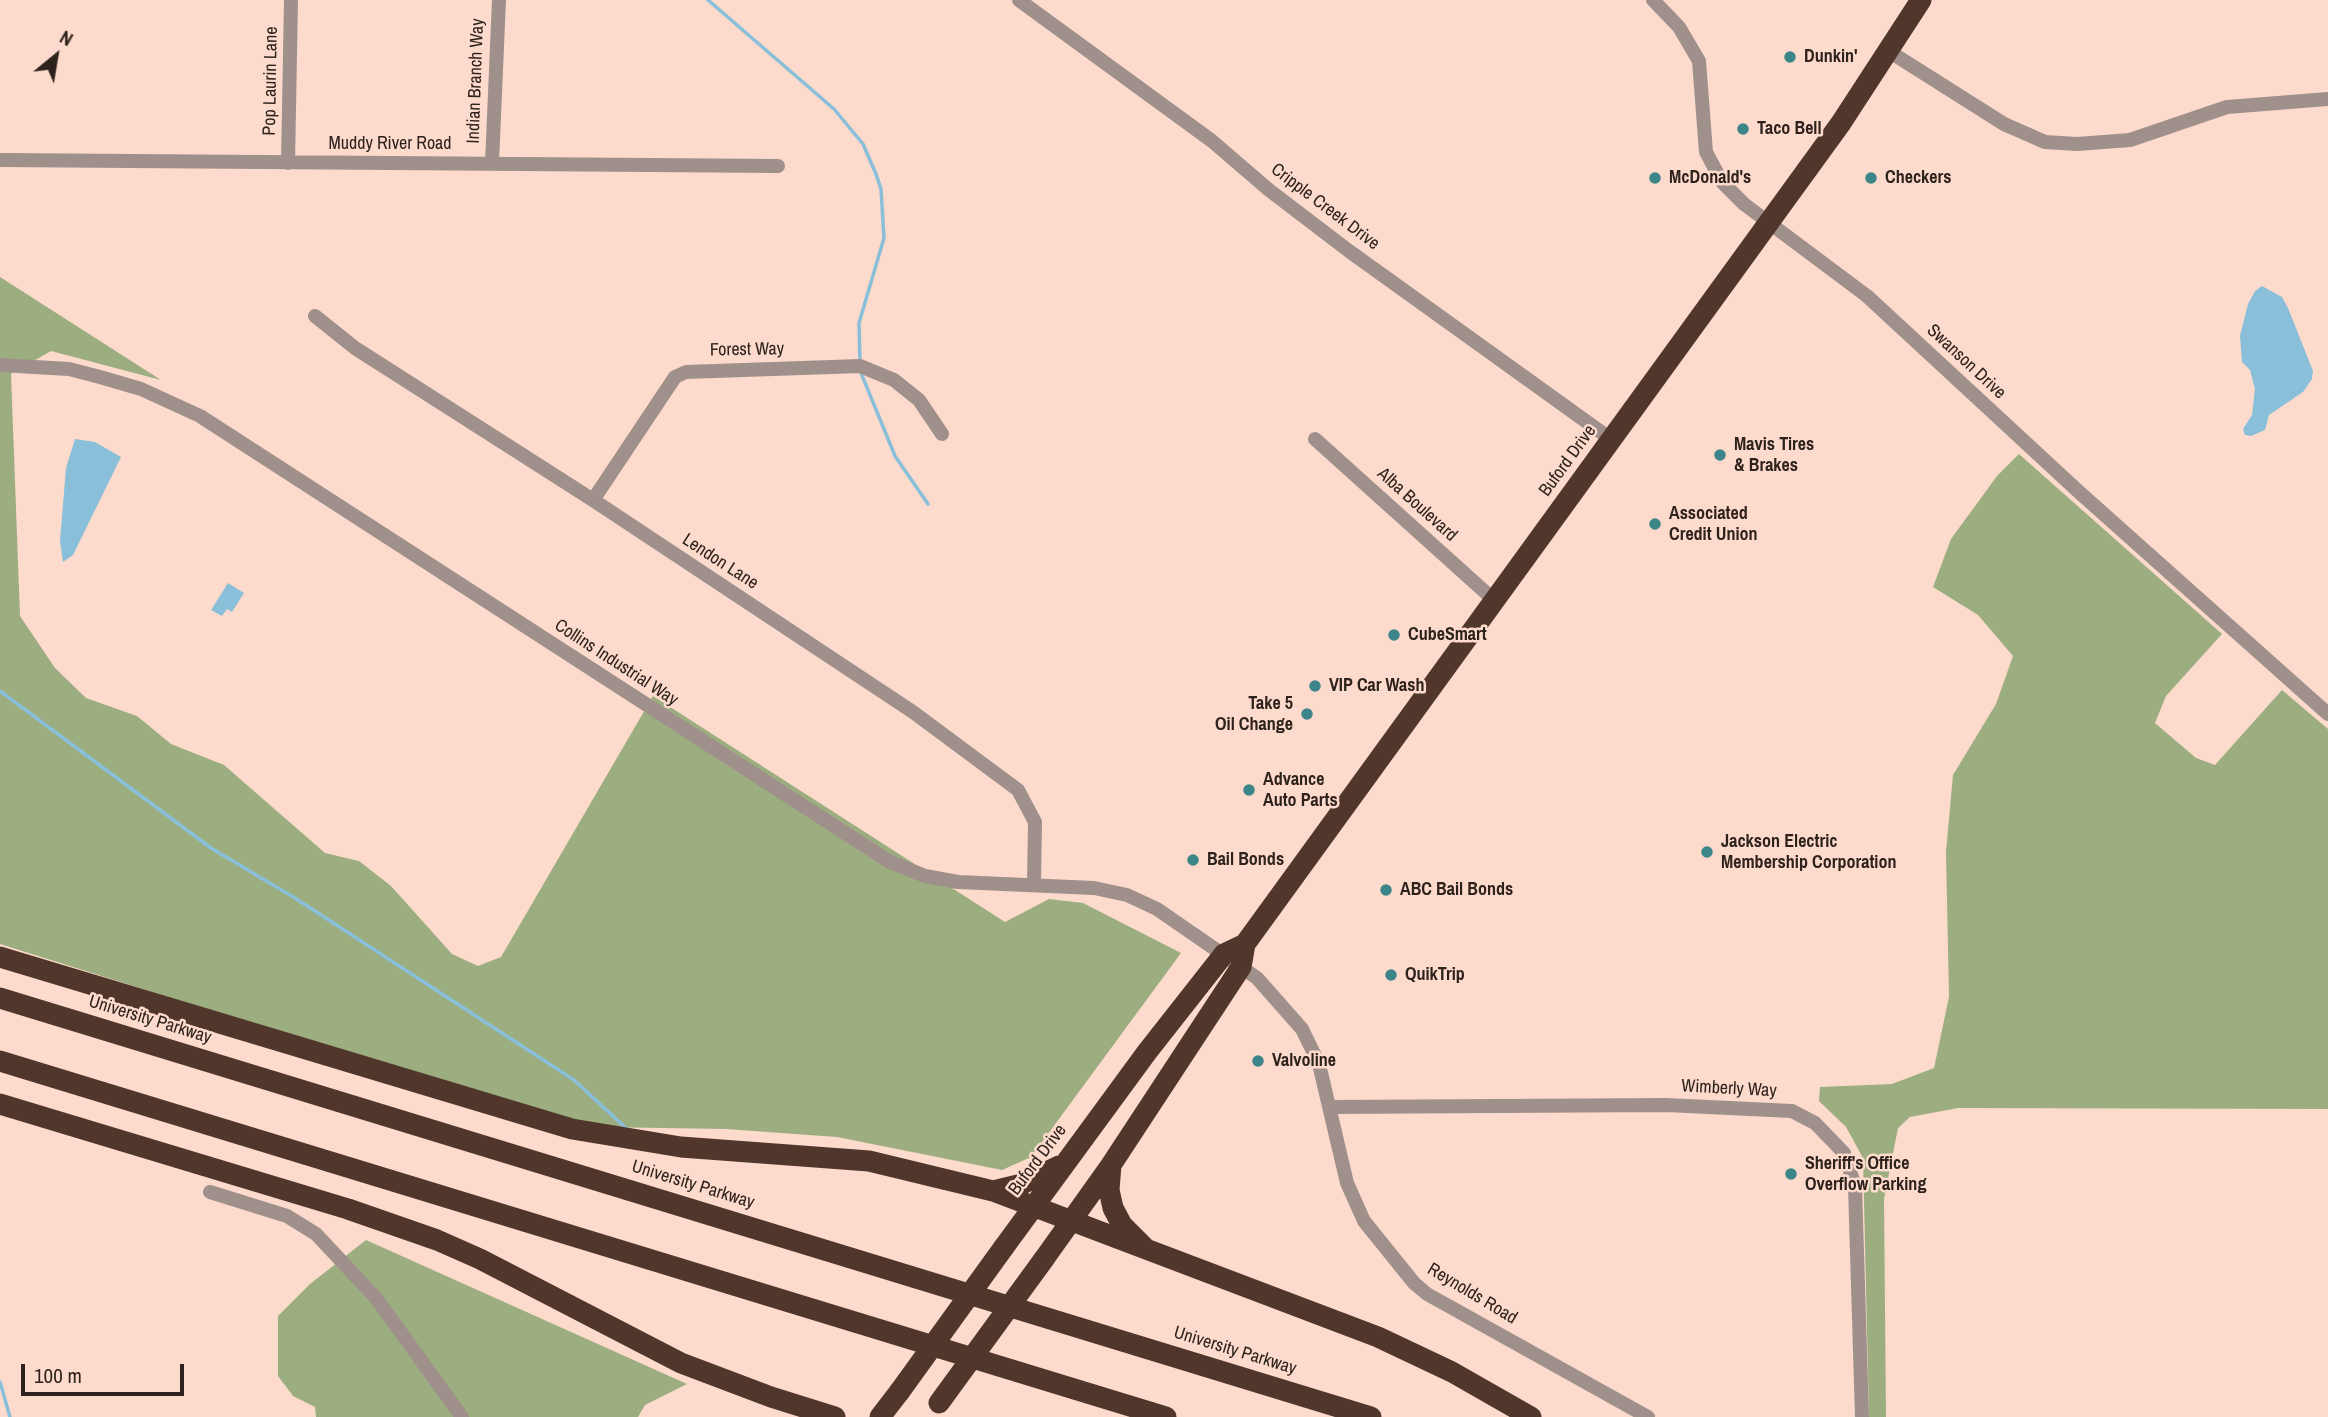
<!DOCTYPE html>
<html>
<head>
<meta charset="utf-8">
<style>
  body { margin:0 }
  #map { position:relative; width:2328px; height:1417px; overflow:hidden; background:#fcdacc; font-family:"Archivo Narrow",sans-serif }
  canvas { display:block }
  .north { position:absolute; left:21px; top:21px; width:70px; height:70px; -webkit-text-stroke:5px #fcdacc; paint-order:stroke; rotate:30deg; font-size:19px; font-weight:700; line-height:28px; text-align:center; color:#2e221c }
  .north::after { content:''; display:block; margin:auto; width:24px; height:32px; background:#2e221c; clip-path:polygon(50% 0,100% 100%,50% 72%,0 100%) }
  .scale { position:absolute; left:21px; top:1364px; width:163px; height:32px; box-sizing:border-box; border:4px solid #2e221c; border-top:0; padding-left:9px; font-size:21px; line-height:24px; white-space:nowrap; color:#2e221c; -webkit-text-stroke:5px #fcdacc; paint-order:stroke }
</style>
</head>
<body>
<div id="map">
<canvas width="2328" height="1417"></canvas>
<div class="north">N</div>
<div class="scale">100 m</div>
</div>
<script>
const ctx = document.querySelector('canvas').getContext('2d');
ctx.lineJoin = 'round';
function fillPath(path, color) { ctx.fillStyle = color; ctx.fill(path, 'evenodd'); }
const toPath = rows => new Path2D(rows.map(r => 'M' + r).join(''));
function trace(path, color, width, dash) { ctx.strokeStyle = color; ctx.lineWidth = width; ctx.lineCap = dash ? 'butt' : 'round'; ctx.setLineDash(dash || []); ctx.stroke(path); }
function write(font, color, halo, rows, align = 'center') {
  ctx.font = font + ' "Archivo Narrow",sans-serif'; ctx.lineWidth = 5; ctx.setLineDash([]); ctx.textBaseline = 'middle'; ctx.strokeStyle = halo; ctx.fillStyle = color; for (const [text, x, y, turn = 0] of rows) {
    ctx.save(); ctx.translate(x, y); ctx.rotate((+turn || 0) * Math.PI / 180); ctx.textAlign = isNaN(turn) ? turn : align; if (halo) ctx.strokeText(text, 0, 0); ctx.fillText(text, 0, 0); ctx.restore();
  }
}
const forest = toPath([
  [0,277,161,380,51,351,11,374,20,616,55,668,86,698,137,716,171,744,224,765,325,853,359,861,391,886,452,954,478,966,501,957,653,696,1005,922,1049,899,1083,903,1181,953,1031,1157,1002,1170,837,1137,726,1129,599,1127,324,1046,0,944],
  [2019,454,2222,634,2166,696,2155,723,2196,758,2215,765,2282,690,2328,729,2328,1109,1958,1108,1910,1117,1898,1128,1884,1199,1886,1417,1869,1417,1863,1158,1846,1127,1819,1101,1820,1087,1892,1084,1934,1068,1949,997,1946,852,1953,775,1996,704,2013,656,1978,615,1933,587,1951,539,1997,476],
  [366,1240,687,1384,645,1405,638,1417,316,1417,315,1407,293,1396,278,1376,278,1316,310,1284]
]);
const water = toPath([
  [2262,286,2282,297,2288,308,2313,371,2312,379,2303,392,2269,415,2265,430,2251,436,2245,435,2243,429,2252,415,2255,389,2250,370,2242,362,2240,336,2248,304,2255,291],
  [75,439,95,442,121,457,73,555,63,562,60,541,66,468],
  [228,583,244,593,232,612,227,609,222,616,211,610]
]);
const stream = toPath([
  [708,0,834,109,863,144,876,174,881,189,884,238,859,323,860,362],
  [861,373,895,456,928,504],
  [0,691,211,848,295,898,574,1080,628,1130],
  [0,1382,10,1417]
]);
const minor = toPath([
  [1019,0,1212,141,1269,190,1349,251,1612,440],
  [1653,0,1679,27,1699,61,1706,152,1722,182,1744,204,1867,296,2079,492,2328,714],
  [1887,50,2004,124,2045,142,2077,144,2130,140,2227,107,2328,99],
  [2,160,778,166],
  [288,163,291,0],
  [492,163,499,0],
  [315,316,355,348,593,500,913,712,1018,790,1035,822,1034,885],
  [0,365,69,369,100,377,141,389,200,416,890,862,925,876,958,882,1094,888,1127,895,1157,909,1257,978,1302,1029,1319,1064,1347,1183,1364,1221,1414,1283,1427,1294,1648,1417],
  [1315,439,1494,600],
  [593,500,675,377,686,372,860,366,894,380,919,400,942,434],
  [1330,1107,1666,1105,1792,1111,1815,1123,1844,1153,1855,1186,1862,1417],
  [210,1192,287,1216,316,1234,376,1298,462,1417]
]);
const highway = toPath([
  [0,957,572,1129,681,1147,869,1161,993,1191,1378,1337,1452,1372,1531,1417],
  [0,998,1371,1417],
  [0,1061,1166,1417],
  [0,1104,348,1209,437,1240,480,1259,681,1363,771,1397,835,1417],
  [1111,1165,1109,1190,1113,1208,1122,1225,1144,1247],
  [993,1191,1022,1184,1059,1166],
  [1004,1247,1147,1052,1224,954,1245,944],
  [1044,1259,1111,1165,1241,967,1245,944,1841,123,1921,0],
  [880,1417,900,1391]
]);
const highwayBridge = toPath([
  [900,1391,1004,1247],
  [939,1403,1044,1259]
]);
const markers = [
  [1790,57,7,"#3c8588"],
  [1743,129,7,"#3c8588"],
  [1655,178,7,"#3c8588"],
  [1871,178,7,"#3c8588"],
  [1720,455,7,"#3c8588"],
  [1655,524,7,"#3c8588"],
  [1394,635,7,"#3c8588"],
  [1315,686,7,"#3c8588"],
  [1307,714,7,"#3c8588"],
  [1249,790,7,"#3c8588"],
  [1707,852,7,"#3c8588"],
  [1193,860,7,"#3c8588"],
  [1386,890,7,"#3c8588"],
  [1391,975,7,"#3c8588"],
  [1258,1061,7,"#3c8588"],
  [1791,1174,7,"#3c8588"]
];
const poiNames = [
  ["Dunkin'",1804,57],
  ["Taco Bell",1757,129],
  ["McDonald's",1669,178],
  ["Checkers",1885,178],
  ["Mavis Tires",1734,445],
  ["& Brakes",1734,466],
  ["Associated",1669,514],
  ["Credit Union",1669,535],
  ["CubeSmart",1408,635],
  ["VIP Car Wash",1329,686],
  ["Take 5",1293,704,"right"],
  ["Oil Change",1293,725,"right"],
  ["Advance",1263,780],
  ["Auto Parts",1263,801],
  ["Jackson Electric",1721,842],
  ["Membership Corporation",1721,863],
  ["Bail Bonds",1207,860],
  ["ABC Bail Bonds",1400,890],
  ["QuikTrip",1405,975],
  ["Valvoline",1272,1061],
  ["Sheriff's Office",1805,1164],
  ["Overflow Parking",1805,1185]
];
const streetNames = [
  ["Pop Laurin Lane",271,81,-89],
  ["Indian Branch Way",476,81,-88],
  ["Muddy River Road",390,144],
  ["Cripple Creek Drive",1325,207,37],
  ["Forest Way",747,350,-1],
  ["Swanson Drive",1966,362,43],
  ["Buford Drive",1568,461,-54],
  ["Alba Boulevard",1417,505,42],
  ["Lendon Lane",720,562,33],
  ["Collins Industrial Way",616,663,33],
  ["University Parkway",150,1020,17],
  ["Wimberly Way",1729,1089,3],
  ["Buford Drive",1038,1160,-53],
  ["University Parkway",693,1185,17],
  ["Reynolds Road",1472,1294,31],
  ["University Parkway",1235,1351,17]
];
fillPath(forest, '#9cae80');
fillPath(water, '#8abfda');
trace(stream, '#8abfda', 3.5);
trace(minor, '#9f908b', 14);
trace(highway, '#51362c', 21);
trace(highwayBridge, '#51362c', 21);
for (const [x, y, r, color] of markers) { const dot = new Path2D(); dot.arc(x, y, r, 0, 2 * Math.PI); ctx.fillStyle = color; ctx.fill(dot); trace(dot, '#fcdacc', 2.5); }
write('bold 18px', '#2e221c', '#fcdacc', poiNames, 'left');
write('18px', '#2e221c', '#fcdacc', streetNames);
</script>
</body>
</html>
